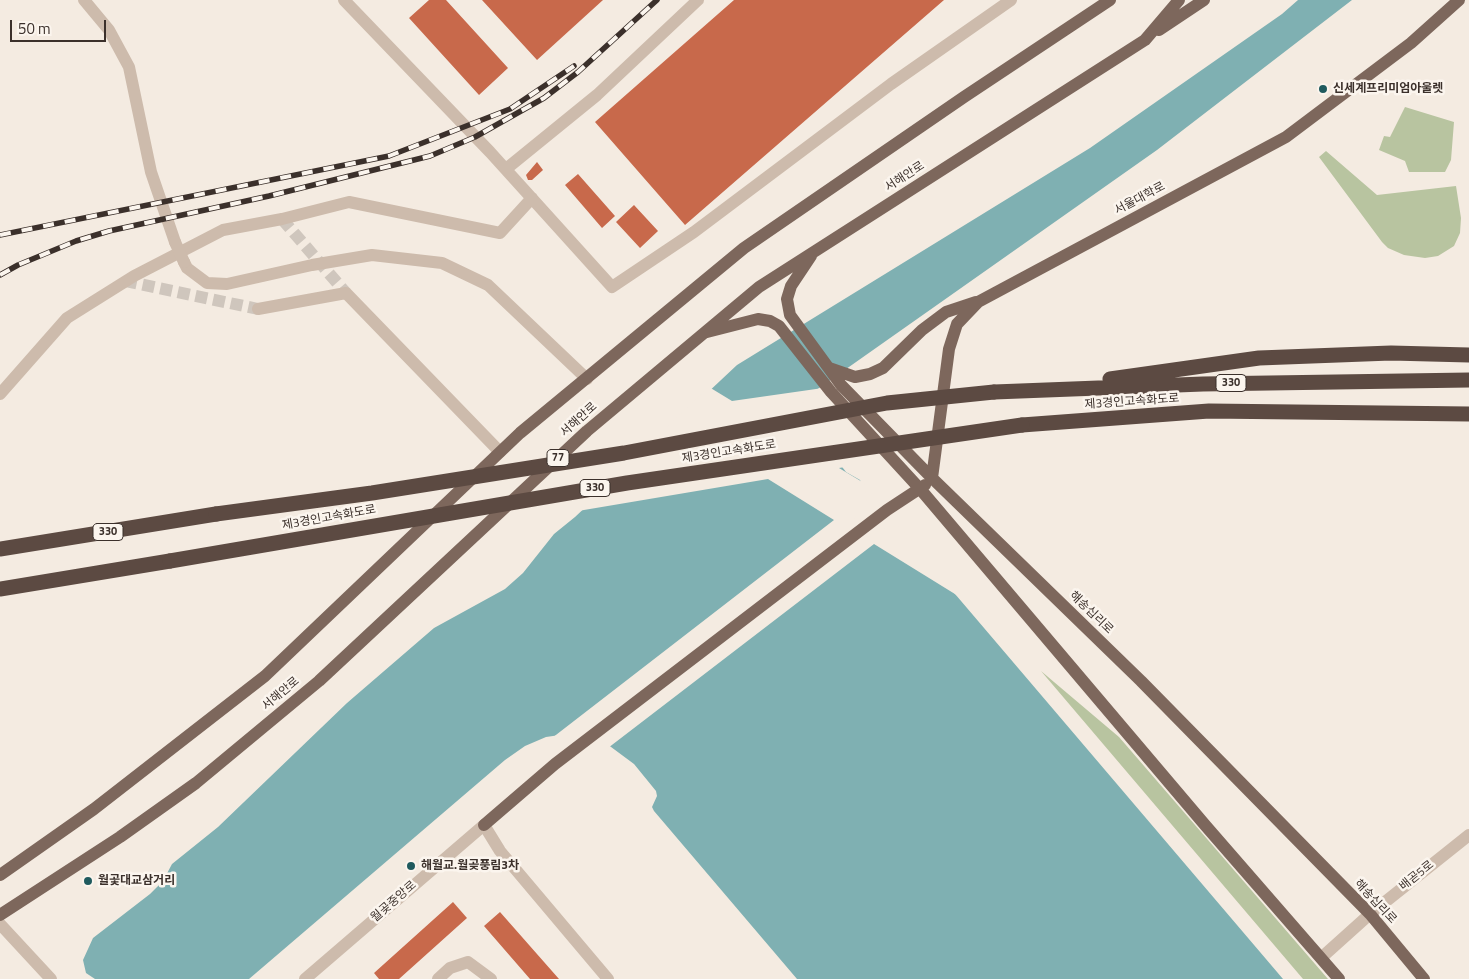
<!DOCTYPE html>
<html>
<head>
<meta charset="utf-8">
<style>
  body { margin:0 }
  #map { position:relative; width:1469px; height:979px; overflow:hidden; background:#f4ebe1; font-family:"Titillium Web",sans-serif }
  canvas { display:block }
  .scale { position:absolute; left:10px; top:20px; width:96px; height:22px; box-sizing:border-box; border:2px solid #3b302b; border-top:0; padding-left:6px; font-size:15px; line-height:18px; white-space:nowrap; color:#3b302b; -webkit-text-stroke:4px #fbf5ee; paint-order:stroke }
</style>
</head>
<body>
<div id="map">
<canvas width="1469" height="979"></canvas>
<div class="scale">50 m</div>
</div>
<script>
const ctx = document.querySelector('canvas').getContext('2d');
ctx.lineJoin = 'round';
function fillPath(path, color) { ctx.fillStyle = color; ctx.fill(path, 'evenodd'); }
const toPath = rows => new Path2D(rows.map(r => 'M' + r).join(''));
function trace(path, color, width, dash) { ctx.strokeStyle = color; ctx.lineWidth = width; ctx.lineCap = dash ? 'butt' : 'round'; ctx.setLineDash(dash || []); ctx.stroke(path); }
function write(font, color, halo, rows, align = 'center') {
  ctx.font = font + ' "Titillium Web","Noto Sans KR",sans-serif'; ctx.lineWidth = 5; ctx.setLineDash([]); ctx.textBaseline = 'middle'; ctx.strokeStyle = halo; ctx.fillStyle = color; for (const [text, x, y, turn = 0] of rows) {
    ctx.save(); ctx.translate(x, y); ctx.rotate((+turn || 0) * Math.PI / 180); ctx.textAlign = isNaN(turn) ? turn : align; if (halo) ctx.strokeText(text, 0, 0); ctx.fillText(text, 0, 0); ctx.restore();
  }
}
const green = toPath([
  [1405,107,1454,122,1451,160,1445,172,1409,172,1405,161,1379,150,1384,136,1390,137],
  [1326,151,1377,195,1456,186,1461,218,1460,233,1454,246,1438,256,1425,258,1404,255,1388,248,1382,242,1319,157],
  [1041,671,1119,737,1328,979,1303,979]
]);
const water = toPath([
  [1298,0,1352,0,1157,150,795,405,846,472,860,480,863,487,850,521,857,539,921,554,1283,979,797,979,654,811,652,807,657,796,656,791,634,764,607,744,567,734,546,737,525,746,505,760,249,979,95,979,86,973,83,960,93,938,150,894,163,881,172,864,218,827,347,703,434,628,505,589,523,573,554,534,575,517,737,365,1090,148,1282,14]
]);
const pier = toPath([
  [709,387,732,401,823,388,798,406,845,467,839,468,864,483,867,507,864,512,854,518,857,534,862,537,889,527,899,526,963,599,874,544,608,748,584,738,552,738,834,520,768,479,578,511]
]);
const building = toPath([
  [429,0,446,0,508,68,479,95,409,18],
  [482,0,603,0,537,60],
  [734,0,944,0,685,225,595,122],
  [537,162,543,170,532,180,528,180,526,175],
  [578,174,615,216,602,228,565,185],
  [634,205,658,231,640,248,616,222],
  [453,902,467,918,399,979,379,979,374,973],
  [500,912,559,979,530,979,484,926]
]);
const minorTunnel = toPath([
  [282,219,346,293],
  [125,281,258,309]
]);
const minor = toPath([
  [84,0,109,30,129,67,151,172,175,242],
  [344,0,490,152,612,287,694,232,891,84,1011,0],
  [506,169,597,95,698,0],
  [184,262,187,268,207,283,227,284,312,265,372,255,442,263,488,285,587,379],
  [258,309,346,293,500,452],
  [0,394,67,318,134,276,223,230,282,219,349,202,500,233,532,198],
  [0,924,51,979],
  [1321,958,1370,914,1469,835],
  [305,979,484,825,500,851,608,979],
  [438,979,450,968,468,962,491,979]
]);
const major = toPath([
  [1159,30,1204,0],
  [811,256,791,286,787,299,790,315,841,385,932,478,1141,681,1370,914,1424,979],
  [707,332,758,319,770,321,779,326,831,392,921,490,1205,825,1339,979],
  [829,368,855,377,870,374,883,368,922,330,946,312,976,302],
  [932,478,949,349,957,324,978,302,1286,137,1411,43,1459,0],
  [484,825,555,764,887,510,925,485],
  [0,875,94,809,265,676,520,433,744,248,964,97,1110,0],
  [0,915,120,837,196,783,319,681,587,431,759,287,1145,40,1179,0]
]);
const highway = toPath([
  [1110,379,1259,358,1391,353,1469,355],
  [994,392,1203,384,1469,380],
  [1022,425,1209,411,1469,414],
  [0,549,216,514],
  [0,589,170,561]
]);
const rail = toPath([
  [0,235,389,156,510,109,574,66],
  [0,275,18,265,76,241,109,231,269,196,430,156,475,137,544,98,578,72,657,0]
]);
const minorBridge = toPath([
  [175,242,184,262]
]);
const highwayBridge = toPath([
  [216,514,372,493,624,453,887,403,994,392],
  [170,561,627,483,1022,425]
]);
const markers = [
  [1323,89,5,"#1f5a5e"],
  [411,866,5,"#1f5a5e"],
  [88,881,5,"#1f5a5e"]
];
const shields = [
  [1231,383,30],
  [558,458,22],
  [595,488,30],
  [108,532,30]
];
const shieldNames = [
  ["330",1231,383],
  ["77",558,458],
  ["330",595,488],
  ["330",108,532]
];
const poiNames = [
  ["신세계프리미엄아울렛",1333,89],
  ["해월교.월곶풍림3차",421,866],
  ["월곷대교삼거리",98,881]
];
const streetNames = [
  ["서해안로",905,177,-33],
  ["서울대학로",1140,199,-28],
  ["제3경인고속화도로",1132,402,-4],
  ["서해안로",579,420,-42],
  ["제3경인고속화도로",729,452,-9],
  ["제3경인고속화도로",329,518,-10],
  ["해송십리로",1091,613,44],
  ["서해안로",281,694,-40],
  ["배곧5로",1417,876,-39],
  ["월곶중앙로",394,902,-41],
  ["해송십리로",1375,902,47]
];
fillPath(green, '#b8c4a0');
fillPath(water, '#7fb0b2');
fillPath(pier, '#f4ebe1');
fillPath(building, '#c8694b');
trace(minorTunnel, '#cfc6bd', 12, [12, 6]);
trace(minor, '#cdbbac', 12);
trace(major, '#7d675c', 12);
trace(highway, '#5c4a42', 15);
trace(rail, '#3b302b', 5.5);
trace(rail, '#fbf5ee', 4, [11]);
trace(minorBridge, '#cdbbac', 12);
trace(highwayBridge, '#5c4a42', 15);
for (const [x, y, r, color] of markers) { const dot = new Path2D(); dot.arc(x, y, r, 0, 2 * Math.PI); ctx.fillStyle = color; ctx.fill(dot); trace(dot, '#fbf5ee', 2); }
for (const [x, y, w] of shields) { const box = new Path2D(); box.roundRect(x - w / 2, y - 8.5, w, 17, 4); ctx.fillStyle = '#fbf5ee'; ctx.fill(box); trace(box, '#3b302b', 1); }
write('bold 11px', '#3b302b', null, shieldNames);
write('bold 12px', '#3b302b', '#fbf5ee', poiNames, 'left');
write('12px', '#3b302b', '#fbf5ee', streetNames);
</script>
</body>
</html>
